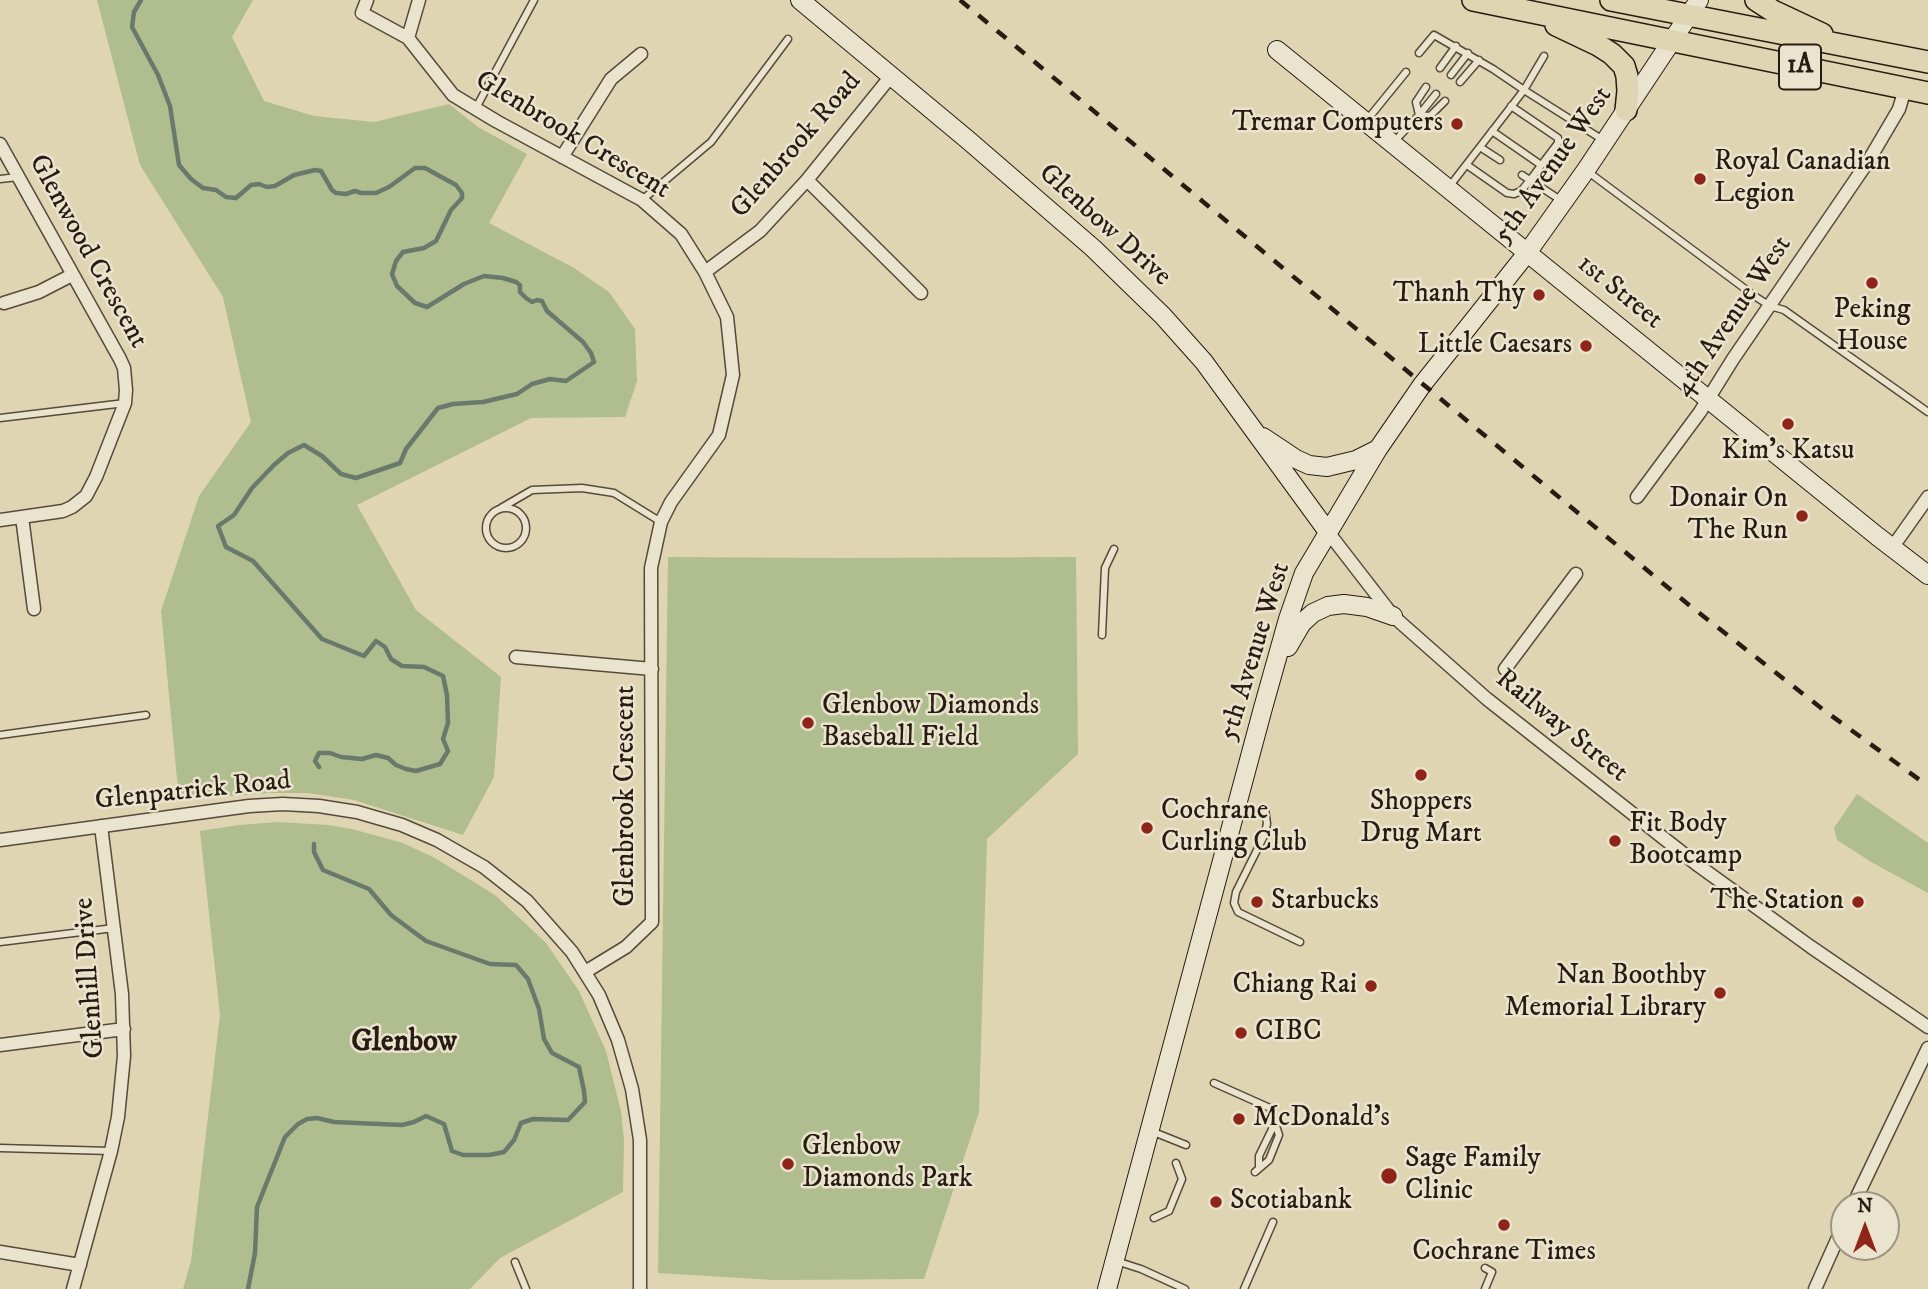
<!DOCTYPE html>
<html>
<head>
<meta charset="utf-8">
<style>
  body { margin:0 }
  #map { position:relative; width:1928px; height:1289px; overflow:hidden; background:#dfd5b3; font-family:"IM FELL DW Pica",serif }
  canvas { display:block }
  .north { position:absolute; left:1830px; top:1191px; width:70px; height:70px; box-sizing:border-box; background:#eae4ce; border:2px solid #9c9482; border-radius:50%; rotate:0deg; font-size:19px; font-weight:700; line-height:28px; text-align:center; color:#281b11 }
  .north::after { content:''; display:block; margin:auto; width:24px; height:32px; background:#8f2418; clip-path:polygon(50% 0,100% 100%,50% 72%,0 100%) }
</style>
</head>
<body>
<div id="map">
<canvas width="1928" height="1289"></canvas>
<div class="north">N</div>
</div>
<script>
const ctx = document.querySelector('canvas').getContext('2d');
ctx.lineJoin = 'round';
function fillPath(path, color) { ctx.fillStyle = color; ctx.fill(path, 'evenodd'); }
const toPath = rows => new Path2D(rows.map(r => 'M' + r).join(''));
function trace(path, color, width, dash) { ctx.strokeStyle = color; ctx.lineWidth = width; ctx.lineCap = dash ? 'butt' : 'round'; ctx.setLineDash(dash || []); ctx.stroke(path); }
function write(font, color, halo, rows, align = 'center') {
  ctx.font = font + ' "IM FELL DW Pica",serif'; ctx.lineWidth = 5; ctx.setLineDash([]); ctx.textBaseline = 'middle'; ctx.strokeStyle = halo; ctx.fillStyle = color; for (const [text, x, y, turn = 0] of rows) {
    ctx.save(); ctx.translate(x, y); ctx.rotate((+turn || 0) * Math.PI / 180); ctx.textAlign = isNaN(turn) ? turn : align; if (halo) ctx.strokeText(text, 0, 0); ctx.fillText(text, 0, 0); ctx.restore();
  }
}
const green = toPath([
  [97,0,253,0,232,37,264,101,314,116,374,122,449,104,478,127,527,154,489,223,574,268,609,292,635,329,637,381,625,417,531,418,357,505,416,610,501,677,494,777,463,835,354,800,308,793,269,793,179,800,161,611,199,496,251,422,223,297,140,165],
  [668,557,840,558,1076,557,1078,754,987,839,979,1112,924,1279,774,1280,658,1273],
  [1857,794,1928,843,1928,893,1873,863,1837,840,1834,828],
  [278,822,328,825,352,829,403,843,435,858,495,895,546,943,579,991,606,1051,621,1111,624,1140,623,1192,500,1258,470,1289,183,1289,191,1261,220,1015,200,831,239,825]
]);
const stream = toPath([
  [141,0,134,12,132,27,158,75,170,106,179,165,191,179,203,188,216,190,226,197,236,198,251,185,259,184,267,187,275,186,294,175,315,170,321,171,332,190,336,193,346,194,355,191,361,193,376,193,389,187,415,168,425,168,456,185,462,193,462,198,451,210,436,241,424,248,403,252,396,261,392,274,397,286,415,303,427,307,464,284,484,276,503,278,516,282,520,285,520,292,526,298,532,302,537,300,542,301,547,311,583,342,591,353,594,362,566,381,550,379,532,384,517,394,483,402,453,404,438,408,406,449,400,463,356,478,341,474,322,456,304,445,288,453,274,465,252,488,234,515,218,526,226,547,253,561,322,639,364,656,376,641,385,647,391,659,402,666,424,667,443,676,447,695,448,723,443,739,448,751,440,764,416,771,406,769,396,765,388,758,376,755,362,759,341,757,330,753,319,753,315,761,319,767],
  [248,1289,255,1253,257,1207,285,1137,298,1124,307,1119,317,1118,334,1122,402,1125,414,1122,426,1116,444,1124,452,1151,463,1155,489,1155,504,1152,514,1140,521,1123,533,1119,568,1120,585,1102,584,1091,579,1067,552,1053,544,1039,539,1009,528,979,516,965,490,964,426,941,391,915,369,889,323,870,314,852,314,844]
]);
const lane = toPath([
  [1419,53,1434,35,1493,69,1524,90,1544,56],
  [1440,68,1456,46],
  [1451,75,1468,53],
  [1460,82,1479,60],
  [476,108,534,0],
  [1419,115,1416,102,1426,87],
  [1419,115,1436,94],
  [1367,120,1406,72],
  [1492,131,1541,165],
  [1393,143,1419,115,1430,116,1445,101],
  [1480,147,1500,160],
  [1467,165,1507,193,1514,194,1521,191,1530,180,1558,143,1558,138,1511,106],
  [1587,171,1756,297,1770,306,1784,310,1928,412],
  [1522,175,1562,201],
  [0,179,18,177],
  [1449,187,1524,90,1603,140],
  [642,200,711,142,788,39],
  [0,418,125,403],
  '486 528a20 20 0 1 1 40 0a20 20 0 1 1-40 0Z',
  [501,508,532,490,582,488,614,493,661,522],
  [1102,635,1105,568,1114,549],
  [0,735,146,715],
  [1265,808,1267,824,1264,836,1236,892,1234,903,1238,912,1300,942],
  [0,942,114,928],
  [1214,1083,1270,1108,1279,1135,1269,1160,1255,1172],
  [1151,1131,1186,1145],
  [0,1148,111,1151],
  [1259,1167,1259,1156,1275,1123],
  [1154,1218,1169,1211,1182,1179,1176,1163],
  [1116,1261,1141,1269,1185,1289],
  [515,1262,526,1289],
  [1485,1268,1492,1272,1485,1289],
  [1244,1289,1273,1222]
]);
const street = toPath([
  [367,0,362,13,408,38],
  [419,0,408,38,453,95,496,121,642,200,681,234,705,272,727,317,733,375,719,435,671,502,661,522,651,568,652,922,626,947,585,972],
  [0,144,120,359,124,368,126,390,125,403,96,477,86,496,72,507,63,511,0,520],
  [562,157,611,79,641,54],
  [807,180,921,293],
  [705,272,760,231,807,180,891,76],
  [4,303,39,292,72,275],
  [1637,497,1700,412,1733,359,1869,160,1899,109,1905,89],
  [22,517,34,609],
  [1328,532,1393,616,1487,699,1699,866,1811,947,1928,1027],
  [1892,548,1928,497],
  [516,657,652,669],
  [1505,669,1576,574],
  [0,840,249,806,283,804,319,806,357,812,402,825,437,840,484,867,527,901,572,952,599,995,618,1040,632,1089,640,1140,640,1289],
  [0,1045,124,1029],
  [1853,1205,1928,1048],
  [0,1252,80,1265],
  [73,1289,111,1151,118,1117,124,1056,122,994,101,826],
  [1815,1289,1844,1224]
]);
const secondary = toPath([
  [800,0,968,140,1093,248,1163,316,1204,362,1328,532],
  [1277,50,1877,536,1928,575],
  [1263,437,1296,459,1309,465,1327,467,1356,460,1378,449],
  [1288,647,1302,623,1313,613,1328,606,1344,604,1367,607,1393,616],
  [1107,1289,1263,708,1288,619,1304,573,1378,449,1422,385,1527,253,1586,170,1699,0]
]);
const primary = toPath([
  [1473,0,1928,93],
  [1611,0,1928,62],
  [1756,0,1773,11,1822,34],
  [1556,25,1598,45,1612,54,1624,66,1627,76,1628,91,1626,110]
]);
const rail = toPath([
  [960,0,1689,605,1825,711,1928,786]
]);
const markers = [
  [1457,124,7,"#8f2418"],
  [1700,179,7,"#8f2418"],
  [1872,283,7,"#8f2418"],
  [1539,295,7,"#8f2418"],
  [1586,346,7,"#8f2418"],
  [1788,424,7,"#8f2418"],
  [1802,516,7,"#8f2418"],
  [808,723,7,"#8f2418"],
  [1421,775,7,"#8f2418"],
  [1147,828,7,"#8f2418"],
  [1615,841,7,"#8f2418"],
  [1257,902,7,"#8f2418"],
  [1858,902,7,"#8f2418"],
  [1371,986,7,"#8f2418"],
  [1720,993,7,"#8f2418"],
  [1241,1033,7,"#8f2418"],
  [1239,1119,7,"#8f2418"],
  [788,1164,7,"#8f2418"],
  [1389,1176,9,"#8f2418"],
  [1216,1202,7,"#8f2418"],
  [1504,1225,7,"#8f2418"]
];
const shields = [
  [1800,67,42]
];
const shieldNames = [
  ["1A",1800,67]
];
const poiNames = [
  ["Tremar Computers",1443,124,"right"],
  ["Royal Canadian",1714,163],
  ["Legion",1714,195],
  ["Thanh Thy",1525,295,"right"],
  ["Peking",1872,311,"center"],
  ["House",1872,343,"center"],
  ["Little Caesars",1572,346,"right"],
  ["Kim's Katsu",1788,452,"center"],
  ["Donair On",1788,500,"right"],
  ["The Run",1788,532,"right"],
  ["Glenbow Diamonds",822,707],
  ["Baseball Field",822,739],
  ["Shoppers",1421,803,"center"],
  ["Drug Mart",1421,835,"center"],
  ["Cochrane",1161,812],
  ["Curling Club",1161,844],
  ["Fit Body",1629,825],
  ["Bootcamp",1629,857],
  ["Starbucks",1271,902],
  ["The Station",1844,902,"right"],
  ["Nan Boothby",1706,977,"right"],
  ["Memorial Library",1706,1009,"right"],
  ["Chiang Rai",1357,986,"right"],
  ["CIBC",1255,1033],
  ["McDonald's",1253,1119],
  ["Glenbow",802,1148],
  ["Diamonds Park",802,1180],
  ["Sage Family",1405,1160],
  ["Clinic",1405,1192],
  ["Scotiabank",1230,1202],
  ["Cochrane Times",1504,1253,"center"]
];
const streetNames = [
  ["Glenbrook Crescent",572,136,31],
  ["Glenbrook Road",797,146,-49],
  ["5th Avenue West",1554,166,-55],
  ["Glenbow Drive",1104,226,42],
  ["Glenwood Crescent",87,252,61],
  ["1st Street",1619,293,39],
  ["4th Avenue West",1734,317,-56],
  ["5th Avenue West",1256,652,-73],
  ["Railway Street",1561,727,39],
  ["Glenpatrick Road",193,792,-6],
  ["Glenbrook Crescent",627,796,-90],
  ["Glenhill Drive",91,978,-94]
];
const neighbourhoodNames = [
  ["Glenbow",404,1044]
];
fillPath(green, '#b0bd8e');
trace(stream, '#697a6c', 4.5);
trace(lane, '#564a3a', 9);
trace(street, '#564a3a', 15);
trace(secondary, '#281b11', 20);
trace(primary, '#281b11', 24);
trace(lane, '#eae4ce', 6);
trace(street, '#eae4ce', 12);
trace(secondary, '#eae4ce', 18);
trace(primary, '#dfd5b3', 21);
trace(rail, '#281b11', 4.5, [12, 12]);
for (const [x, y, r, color] of markers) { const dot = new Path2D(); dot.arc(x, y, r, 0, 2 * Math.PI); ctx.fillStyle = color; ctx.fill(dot); trace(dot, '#eae4ce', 2.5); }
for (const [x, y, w] of shields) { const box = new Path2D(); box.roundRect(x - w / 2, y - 22.5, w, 45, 5); ctx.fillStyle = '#eae4ce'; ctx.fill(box); trace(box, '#281b11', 2); }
write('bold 26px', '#281b11', null, shieldNames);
write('28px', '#281b11', '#eae4ce', poiNames, 'left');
write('28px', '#281b11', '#eae4ce', streetNames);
write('bold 30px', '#281b11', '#eae4ce', neighbourhoodNames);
</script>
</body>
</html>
